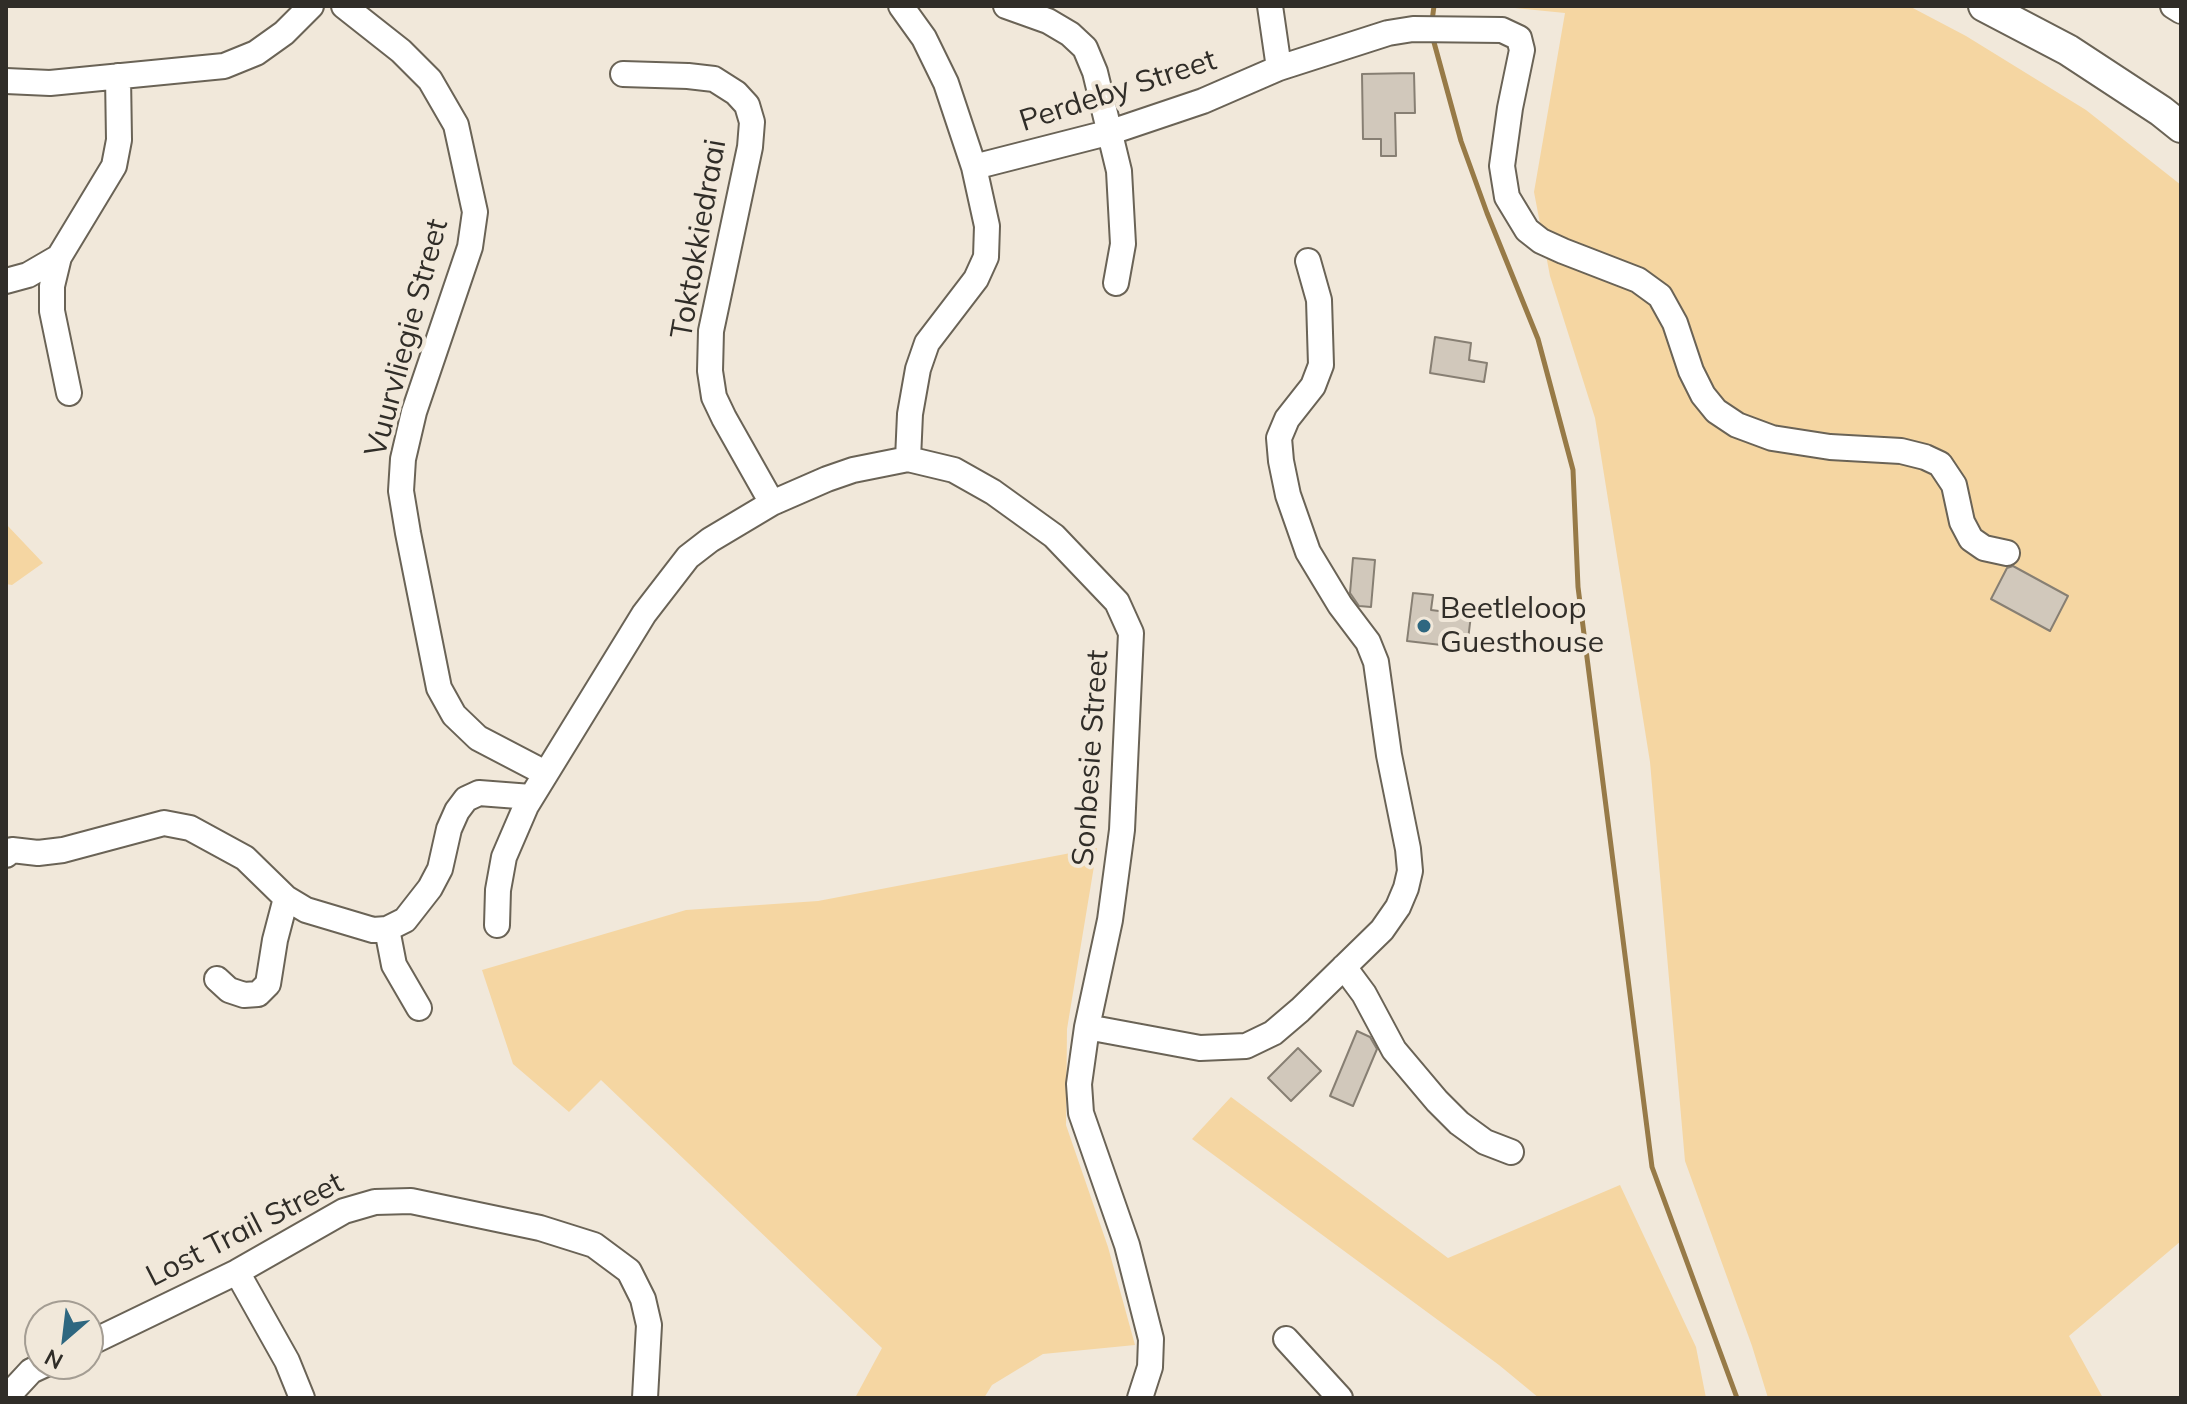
<!DOCTYPE html>
<html>
<head>
<meta charset="utf-8">
<style>
  body { margin:0 }
  #map { position:relative; width:2187px; height:1404px; overflow:hidden; background:#f1e8da; font-family:Mulish,sans-serif }
  canvas { display:block }
  .frame { position:absolute; inset:0; border:8px solid #302d28; pointer-events:none }
  .north { position:absolute; left:24px; top:1300px; width:80px; height:80px; box-sizing:border-box; background:#f1e8da; border:2px solid #a49d93; border-radius:50%; rotate:208deg; font-size:22px; font-weight:700; line-height:32px; text-align:center; color:#302d28 }
  .north::after { content:''; display:block; margin:auto; width:28px; height:36px; background:#2e6780; clip-path:polygon(50% 0,100% 100%,50% 72%,0 100%) }
</style>
</head>
<body>
<div id="map">
<canvas width="2187" height="1404"></canvas>
<div class="frame"></div>
<div class="north">N</div>
</div>
<script>
const ctx = document.querySelector('canvas').getContext('2d');
ctx.lineJoin = 'round';
function fillPath(path, color) { ctx.fillStyle = color; ctx.fill(path, 'evenodd'); }
const toPath = rows => new Path2D(rows.map(r => 'M' + r).join(''));
function trace(path, color, width, dash) { ctx.strokeStyle = color; ctx.lineWidth = width; ctx.lineCap = dash ? 'butt' : 'round'; ctx.setLineDash(dash || []); ctx.stroke(path); }
function write(font, color, halo, rows, align = 'center') {
  ctx.font = font + ' Mulish,sans-serif'; ctx.lineWidth = 8; ctx.setLineDash([]); ctx.textBaseline = 'middle'; ctx.strokeStyle = halo; ctx.fillStyle = color; for (const [text, x, y, turn = 0] of rows) {
    ctx.save(); ctx.translate(x, y); ctx.rotate((+turn || 0) * Math.PI / 180); ctx.textAlign = isNaN(turn) ? turn : align; if (halo) ctx.strokeText(text, 0, 0); ctx.fillText(text, 0, 0); ctx.restore();
  }
}
const green = toPath([
  [1495,6,1909,6,1966,36,2086,110,2181,185,2181,1241,2069,1336,2103,1398,1768,1398,1752,1346,1685,1161,1650,762,1595,418,1550,276,1534,192,1565,13],
  [6,524,43,563,12,585,6,584],
  [1097,848,1067,1029,1066,1125,1108,1247,1135,1345,1043,1354,992,1385,984,1398,855,1398,882,1348,601,1080,569,1112,513,1064,482,970,686,910,818,901],
  [1231,1097,1448,1258,1620,1185,1696,1347,1706,1398,1539,1398,1499,1365,1192,1139]
]);
const stream = toPath([
  [1432,21,1434,6],
  [1432,35,1461,141,1487,213,1538,339,1573,470,1578,587,1652,1167,1737,1398]
]);
const building = toPath([
  [1414,73,1415,113,1395,113,1396,156,1381,156,1381,139,1363,139,1362,74,1414,73],
  [1435,337,1471,343,1469,360,1487,363,1484,382,1430,373,1435,337],
  [1353,558,1375,560,1371,607,1359,606,1350,593,1353,558],
  [2013,566,2068,596,2050,631,1991,599,2007,568,2013,566],
  [1413,593,1433,595,1431,610,1471,615,1467,648,1407,641,1413,593],
  [1357,1031,1370,1037,1377,1049,1353,1106,1330,1096,1357,1031],
  [1298,1048,1321,1071,1291,1101,1268,1078,1298,1048]
]);
const minor = toPath([
  [344,6,401,51,430,80,456,125,475,212,470,247,414,412,403,459,401,491,408,533,439,688,454,715,478,738,545,773],
  [901,6,924,38,946,83,974,167,987,226,986,257,976,279,927,343,918,369,910,414,908,459],
  [1006,6,1048,21,1070,34,1085,48,1095,72,1119,171,1123,244,1116,283],
  [1270,6,1279,68],
  [2173,6,2181,11],
  [623,74,688,76,714,79,736,93,747,105,752,122,750,147,711,331,710,371,714,397,724,418,772,503],
  [6,81,50,83,224,66,256,53,284,33,311,6],
  [974,167,1111,132,1203,101,1279,68,1388,33,1413,29,1502,30,1519,38,1522,50,1510,108,1502,166,1507,197,1527,230,1541,241,1563,251,1638,280,1660,296,1675,323,1691,371,1703,395,1716,411,1737,425,1772,438,1830,447,1901,451,1925,457,1940,464,1954,485,1962,522,1971,539,1984,548,2007,553],
  [6,281,28,275,59,257],
  [69,393,52,311,52,286,59,257,114,166,119,140,118,76],
  [6,855,12,850,38,853,63,850,164,823,190,828,245,858,286,898,306,910,373,930,387,929,405,920,430,888,440,869,449,829,457,811,466,799,479,793,531,797],
  [497,925,498,890,504,857,526,806,644,614,688,557,710,540,772,503,827,479,853,470,908,459,954,470,993,492,1054,536,1117,602,1131,633,1122,830,1110,920,1087,1027,1079,1084,1081,1113,1127,1245,1151,1339,1150,1367,1140,1398],
  [387,929,394,965,419,1008],
  [1344,967,1364,994,1394,1050,1437,1101,1459,1123,1485,1142,1511,1152],
  [217,979,229,990,244,995,258,994,268,984,275,940,286,898],
  [1087,1027,1200,1048,1246,1046,1273,1033,1300,1010,1382,930,1398,907,1406,888,1410,871,1408,849,1389,755,1376,662,1368,642,1340,605,1308,552,1288,495,1281,461,1279,438,1287,419,1313,386,1321,365,1319,300,1308,261],
  [237,1272,287,1361,302,1398],
  [1286,1339,1340,1398],
  [88,1344,237,1272,344,1211,375,1202,411,1201,540,1228,594,1245,629,1271,643,1299,649,1325,645,1398],
  [6,1398,31,1371,46,1364]
]);
const major = toPath([
  [1984,6,2068,50,2161,111,2181,127]
]);
const markers = [
  [1424,626,8,"#2e6780"]
];
const streetNames = [
  ["Perdeby Street",1118,91,-18],
  ["Toktokkiedraai",699,239,-80],
  ["Vuurvliegie Street",407,338,-75],
  ["Sonbesie Street",1091,758,-86],
  ["Lost Trail Street",245,1230,-27]
];
const poiNames = [
  ["Beetleloop",1440,609],
  ["Guesthouse",1440,643]
];
fillPath(green, '#f5d6a2');
trace(stream, '#977a47', 5);
fillPath(building, '#d1c8bb');
trace(building, '#877f73', 2);
trace(minor, '#6a6356', 28);
trace(major, '#6a6356', 34);
trace(minor, '#fff', 24);
trace(major, '#fff', 30);
for (const [x, y, r, color] of markers) { const dot = new Path2D(); dot.arc(x, y, r, 0, 2 * Math.PI); ctx.fillStyle = color; ctx.fill(dot); trace(dot, '#f1e8da', 3); }
write('30px', '#302d28', '#f1e8da', streetNames);
write('30px', '#302d28', '#f1e8da', poiNames, 'left');
</script>
</body>
</html>
